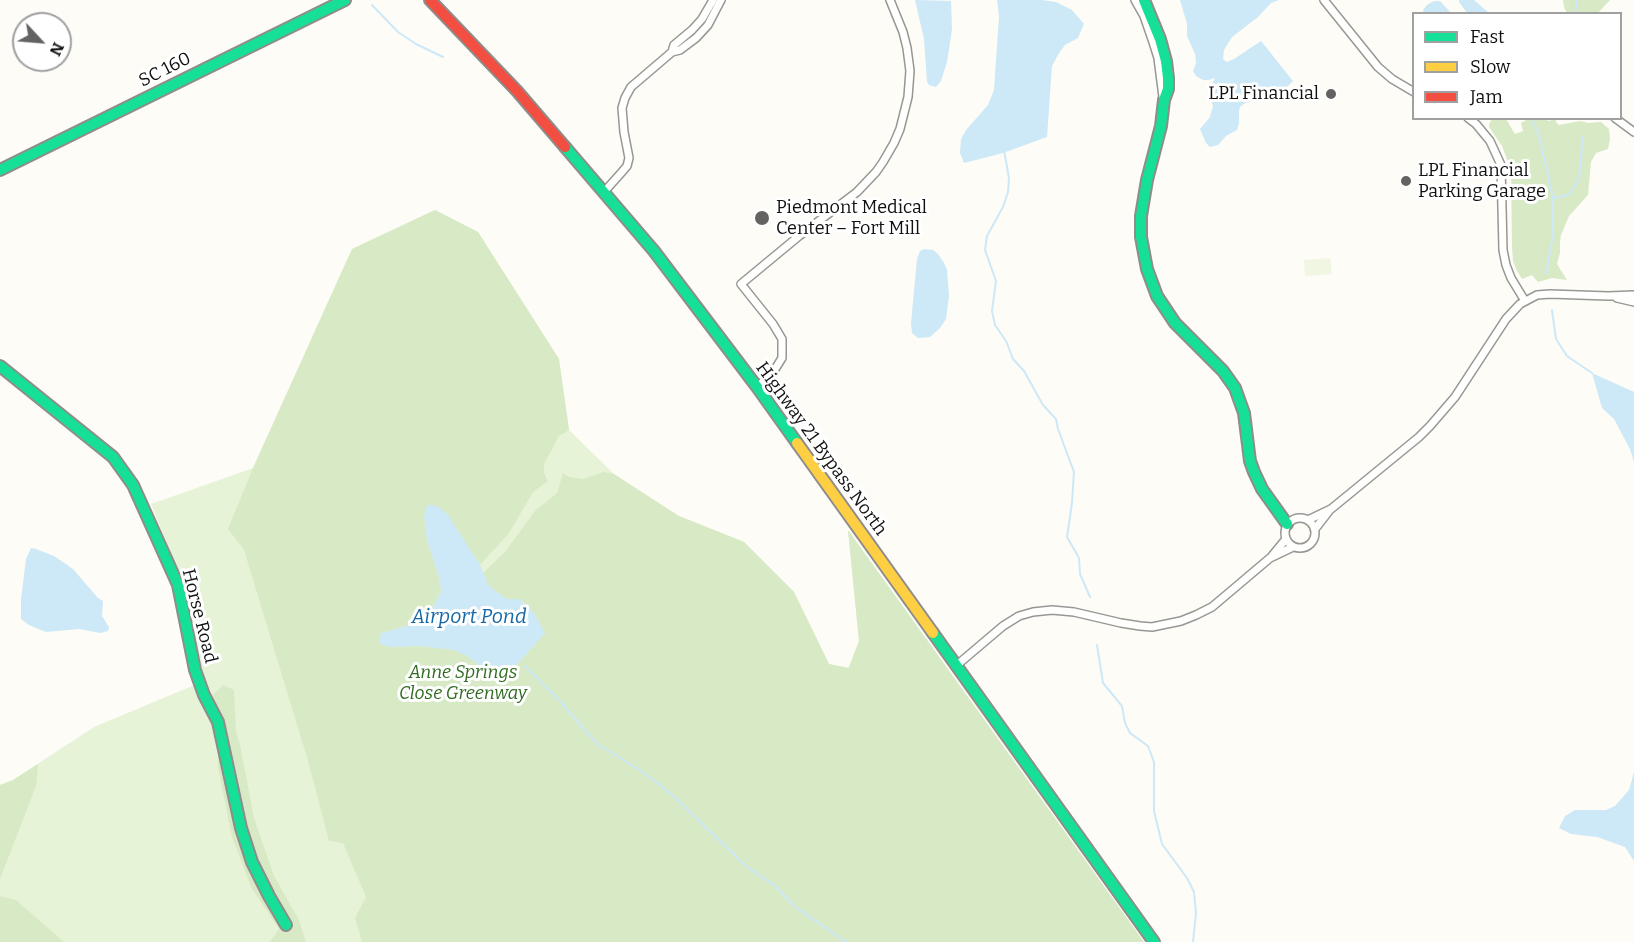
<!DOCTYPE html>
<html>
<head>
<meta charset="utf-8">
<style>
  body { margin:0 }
  #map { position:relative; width:1634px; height:942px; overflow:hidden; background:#fdfcf7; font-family:Bitter,serif }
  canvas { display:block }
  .legend { position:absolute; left:1412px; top:12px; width:210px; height:108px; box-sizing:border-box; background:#fff; border:2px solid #a0a0a0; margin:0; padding:8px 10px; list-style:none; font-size:18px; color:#111 }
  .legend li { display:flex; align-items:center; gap:12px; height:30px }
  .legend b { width:30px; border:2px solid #a0a0a0 }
  .north { position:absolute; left:12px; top:12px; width:60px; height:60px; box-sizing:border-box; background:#fff; border:2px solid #a0a0a0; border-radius:50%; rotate:116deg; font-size:16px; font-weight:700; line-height:24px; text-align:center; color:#111 }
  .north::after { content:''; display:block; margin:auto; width:21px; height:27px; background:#646362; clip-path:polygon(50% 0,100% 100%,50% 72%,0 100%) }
</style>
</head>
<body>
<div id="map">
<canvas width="1634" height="942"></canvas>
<ul class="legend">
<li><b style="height:8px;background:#16e098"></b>Fast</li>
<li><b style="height:8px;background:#ffcf43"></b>Slow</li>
<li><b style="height:8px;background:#f24e42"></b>Jam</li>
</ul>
<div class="north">N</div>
</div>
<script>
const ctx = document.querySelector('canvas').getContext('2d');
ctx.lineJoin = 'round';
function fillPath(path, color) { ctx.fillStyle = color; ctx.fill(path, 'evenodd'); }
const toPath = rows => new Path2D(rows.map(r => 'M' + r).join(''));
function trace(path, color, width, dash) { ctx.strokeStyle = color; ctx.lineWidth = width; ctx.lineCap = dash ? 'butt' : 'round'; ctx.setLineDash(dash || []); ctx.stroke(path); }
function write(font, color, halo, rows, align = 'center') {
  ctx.font = font + ' Bitter,serif'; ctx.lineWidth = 6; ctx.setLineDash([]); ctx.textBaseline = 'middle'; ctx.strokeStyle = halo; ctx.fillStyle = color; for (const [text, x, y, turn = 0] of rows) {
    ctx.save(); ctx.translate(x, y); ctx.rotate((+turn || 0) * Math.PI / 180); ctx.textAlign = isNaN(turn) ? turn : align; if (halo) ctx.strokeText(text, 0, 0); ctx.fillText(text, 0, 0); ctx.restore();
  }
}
const green = toPath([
  [435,210,478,232,559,359,569,430,617,477,679,516,744,542,794,592,829,664,848,668,859,641,848,530,1144,942,0,942,0,785,13,780,94,727,204,681,184,585,151,504,253,468,352,249]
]);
const forest = toPath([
  [1563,0,1610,0,1597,14,1567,13,1564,7],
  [1492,119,1506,119,1515,134,1523,131,1521,123,1528,119,1542,119,1550,121,1553,119,1556,119,1556,122,1559,125,1580,121,1588,123,1601,122,1609,129,1610,139,1608,149,1596,153,1591,162,1588,195,1569,216,1561,235,1560,242,1560,253,1557,264,1567,280,1552,278,1538,282,1532,275,1522,279,1517,271,1513,261,1512,247,1511,170,1502,146,1489,127,1489,124],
  [435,210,478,232,559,359,569,430,559,436,544,464,544,473,548,481,533,492,509,533,480,565,467,546,424,516,427,540,439,577,441,591,431,611,414,624,381,633,391,647,419,646,454,650,469,657,498,681,520,661,545,633,521,599,506,599,488,585,483,573,505,552,535,511,557,493,563,473,569,477,583,479,603,472,614,474,679,516,744,542,794,592,829,664,849,668,859,641,848,530,1144,942,362,942,355,918,366,897,343,843,329,841,308,761,244,550,228,529,253,468,352,249],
  [223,685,234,690,236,731,240,745,254,818,274,876,299,920,306,942,270,942,279,929,251,887,232,837,218,767,218,722,213,695],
  [38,764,36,786,0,879,0,785,13,780],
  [0,896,16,900,64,942,0,942]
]);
const pitch = toPath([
  [1330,258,1332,274,1305,276,1304,260]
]);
const water = toPath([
  [915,0,951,1,952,29,947,62,941,81,936,87,929,85,927,82,924,39],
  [997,0,1042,0,1056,2,1072,10,1084,24,1078,38,1065,45,1059,53,1052,66,1047,137,1003,153,964,163,960,153,961,139,966,130,988,105,994,90,999,16],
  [1180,0,1279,0,1271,3,1258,17,1232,37,1224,50,1223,59,1227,62,1234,59,1261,41,1293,81,1288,86,1275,94,1251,102,1245,103,1240,107,1239,111,1239,123,1237,130,1226,136,1218,145,1210,147,1206,143,1200,129,1210,117,1213,106,1210,94,1211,86,1215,78,1208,80,1203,80,1196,76,1193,71,1196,63,1195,54,1187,36,1187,24],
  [1459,0,1474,0,1489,13,1467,13,1459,2],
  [1434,1,1440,1,1451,13,1424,13,1423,10,1427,5],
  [924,249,933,250,938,254,944,263,947,270,949,296,946,319,940,328,930,337,918,338,912,333,911,323,917,259,920,251],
  [1592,373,1634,392,1634,462,1630,449,1614,419,1602,408],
  [427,505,438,506,448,515,480,565,488,585,506,599,520,599,534,613,545,633,520,661,498,681,469,657,454,650,419,646,391,647,379,644,381,633,414,624,431,611,441,591,439,577,427,540,424,516],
  [31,548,36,549,54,556,73,569,98,598,103,601,102,616,109,627,108,631,100,633,79,629,46,632,29,625,21,619,21,599,26,559],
  [1634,772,1634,861,1625,847,1597,837,1571,834,1559,828,1565,816,1575,810,1606,810,1615,806,1629,790]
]);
const stream = toPath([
  [372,5,398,32,416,44,443,57],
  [1576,14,1576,0],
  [1532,121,1538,131,1553,198,1553,235,1546,274],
  [1004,150,1009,178,1008,192,1003,207,987,236,985,250,996,281,992,311,995,325,1006,341,1013,359,1024,371,1043,405,1056,419,1058,429,1074,472,1072,503,1067,537,1079,558,1080,574,1090,597],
  [1553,198,1568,195,1579,180,1583,136],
  [1552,310,1556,339,1567,356,1592,373],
  [1097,645,1103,683,1122,706,1125,723,1130,733,1148,746,1154,762,1154,811,1162,844,1187,878,1194,892,1196,913,1193,942],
  [525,666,559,700,597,744,640,770,669,792,747,867,774,885,794,906,846,942]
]);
const street = toPath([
  [1135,0,1144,16,1153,42,1158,58,1163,97],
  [1324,0,1378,67,1392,79,1414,92],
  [672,52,674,45,692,30,702,19,713,0],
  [1468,118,1476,124,1490,141,1501,165,1503,250,1506,265,1511,278,1525,301],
  [1615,118,1634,132],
  [604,192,621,173,627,166,629,158,624,132,622,108,625,98,631,87,672,52,680,50,696,38,708,25,721,0],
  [1617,298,1634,302],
  [757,387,772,374,782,358,782,339,773,324,741,284,799,236,857,192,876,172,883,162,894,143,900,129,908,97,910,71,907,48,903,32,890,0],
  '1285 533a15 15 0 1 1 30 0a15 15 0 1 1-30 0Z',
  [1308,520,1331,509,1419,437,1430,426,1455,397,1506,319,1520,304,1537,295,1550,294,1608,296,1634,295],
  [1315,529,1329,511],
  [1272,556,1286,539],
  [957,665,1003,626,1019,616,1033,612,1052,610,1074,612,1121,623,1140,626,1152,627,1181,621,1196,615,1212,607,1270,558,1293,547]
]);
const fast = toPath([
  [1144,0,1160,39,1166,61,1168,78,1168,89,1164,100,1161,126,1147,180,1141,216,1141,237,1147,269,1157,296,1175,323,1223,371,1235,388,1244,413,1250,461,1254,472,1262,489,1287,524],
  [565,147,654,251,757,387,797,443],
  [0,170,345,0],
  [0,366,113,457,133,485,178,585,195,670,204,695,218,722,241,828,252,862,269,896,286,925],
  [933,633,1154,942]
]);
const slow = toPath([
  [797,443,933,633]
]);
const jam = toPath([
  [430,0,517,91,565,147]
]);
const markers = [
  [1331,94,6,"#646362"],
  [1406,181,6,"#646362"],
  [762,218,8,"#646362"]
];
const streetNames = [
  ["SC 160",165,70,-27],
  ["Highway 21 Bypass North",821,449,54],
  ["Horse Road",199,616,76]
];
const poiNames = [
  ["LPL Financial",1319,94,"right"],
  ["LPL Financial",1418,171],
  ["Parking Garage",1418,192],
  ["Piedmont Medical",776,208],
  ["Center – Fort Mill",776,229]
];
const parkNames = [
  ["Anne Springs",463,673],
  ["Close Greenway",463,694]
];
const waterNames = [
  ["Airport Pond",469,617]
];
fillPath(green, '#e7f3d7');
fillPath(forest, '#d8eac5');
fillPath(pitch, '#f0f6e1');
fillPath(water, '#cde8f7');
trace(stream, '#cde8f7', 2);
trace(street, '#979795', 10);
trace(fast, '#8e8d8b', 14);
trace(slow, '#8e8d8b', 14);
trace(jam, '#8e8d8b', 14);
trace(street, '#fffffe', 7);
trace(fast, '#16e098', 10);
trace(slow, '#ffcf43', 10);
trace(jam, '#f24e42', 10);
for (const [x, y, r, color] of markers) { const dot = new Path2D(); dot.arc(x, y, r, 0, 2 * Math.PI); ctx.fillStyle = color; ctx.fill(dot); trace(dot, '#fff', 2); }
write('18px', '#111', '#fff', streetNames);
write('18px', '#111', '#fff', poiNames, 'left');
write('italic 18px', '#2f6b1f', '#fff', parkNames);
write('italic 20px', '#1768a6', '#fff', waterNames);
</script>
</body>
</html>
